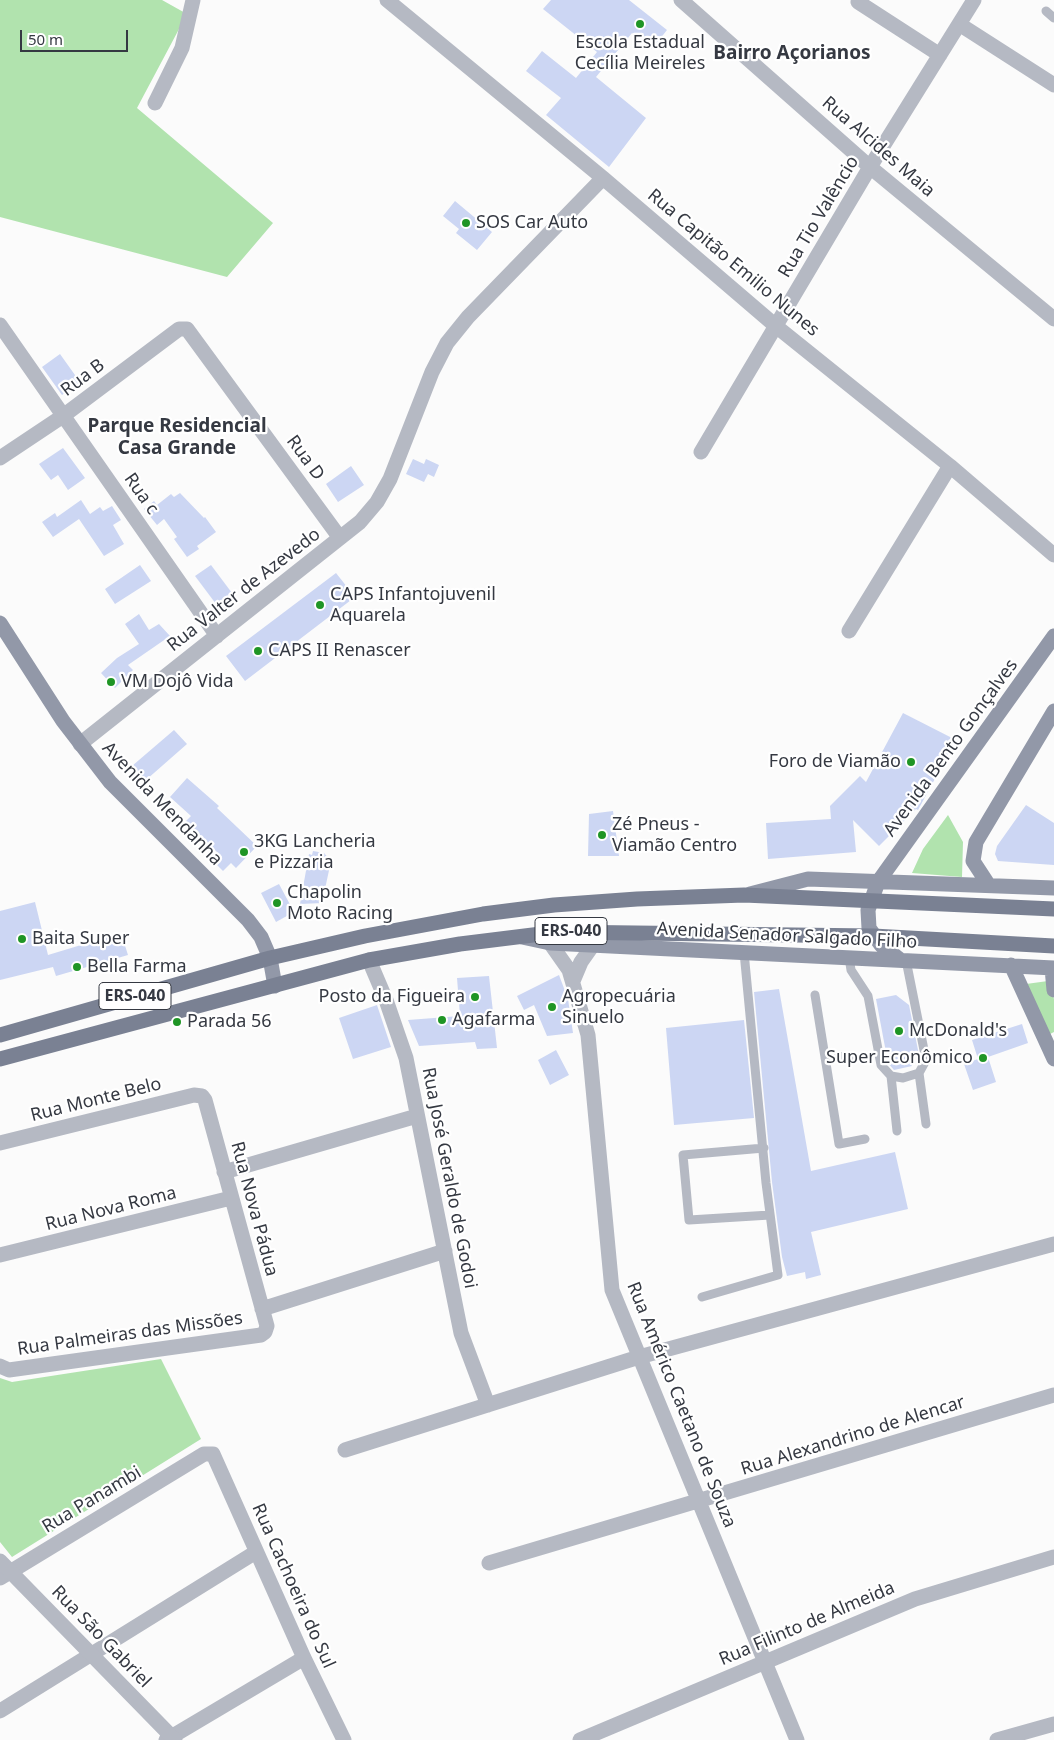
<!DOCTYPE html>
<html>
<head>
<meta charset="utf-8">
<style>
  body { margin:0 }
  #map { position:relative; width:1054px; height:1740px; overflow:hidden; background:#fbfbfb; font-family:"Noto Sans",sans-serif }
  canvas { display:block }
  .scale { position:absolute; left:20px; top:30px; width:108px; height:22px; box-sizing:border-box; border:2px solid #353942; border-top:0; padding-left:6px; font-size:15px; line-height:18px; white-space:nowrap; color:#353942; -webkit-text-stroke:4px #fff; paint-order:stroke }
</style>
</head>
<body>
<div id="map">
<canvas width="1054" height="1740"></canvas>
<div class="scale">50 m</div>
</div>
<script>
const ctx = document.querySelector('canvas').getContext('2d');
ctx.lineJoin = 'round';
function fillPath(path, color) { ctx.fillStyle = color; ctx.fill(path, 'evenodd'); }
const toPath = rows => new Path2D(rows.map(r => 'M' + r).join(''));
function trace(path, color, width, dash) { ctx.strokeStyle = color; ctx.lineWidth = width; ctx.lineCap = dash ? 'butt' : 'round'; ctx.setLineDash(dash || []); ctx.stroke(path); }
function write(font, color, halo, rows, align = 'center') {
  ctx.font = font + ' "Noto Sans",sans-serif'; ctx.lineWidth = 4.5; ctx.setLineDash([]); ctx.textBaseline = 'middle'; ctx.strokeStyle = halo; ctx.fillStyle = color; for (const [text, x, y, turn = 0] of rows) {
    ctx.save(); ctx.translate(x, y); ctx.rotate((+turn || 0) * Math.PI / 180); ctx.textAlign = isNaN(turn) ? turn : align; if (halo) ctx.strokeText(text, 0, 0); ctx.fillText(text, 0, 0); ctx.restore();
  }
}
const green = toPath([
  [0,0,162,0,187,14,137,108,273,223,227,277,0,217],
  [948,815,963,842,962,877,912,873,923,849],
  [1048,981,1054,999,1054,1032,1046,1036,1026,984],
  [161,1359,201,1439,12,1557,0,1542,0,1378,12,1382]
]);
const building = toPath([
  [551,0,629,0,667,30,652,49,632,33,596,77,646,118,609,167,546,115,561,98,526,71,542,51,576,78,597,52,543,9],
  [455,201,492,232,477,250,456,233,459,229,443,216],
  [60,354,80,382,62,395,42,367],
  [63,448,85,478,68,490,58,475,51,480,39,464],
  [413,459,424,464,426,459,439,465,434,477,428,474,424,482,406,474],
  [351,466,364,485,338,502,326,484],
  [180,493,204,518,205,517,216,532,197,546,199,549,187,557,174,539,177,537,164,519,157,525,144,509,154,501,157,505,171,494,174,497],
  [81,500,90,514,100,507,103,511,112,506,121,520,113,525,124,544,104,556,79,519,53,537,42,522,55,513,57,517],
  [140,565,151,581,115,604,105,589],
  [211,565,232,593,216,604,195,576],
  [336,573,355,597,245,681,226,656],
  [139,614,149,630,159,624,170,636,128,665,133,670,115,688,101,673,117,658,139,644,125,624],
  [903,713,956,740,918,810,916,809,879,846,853,820,856,852,768,859,766,823,831,819,830,806,860,776,866,782],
  [174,730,187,744,146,780,132,766],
  [187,778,219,806,217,808,257,846,236,868,231,863,223,871,215,863,222,857,186,821,191,816,170,797],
  [1026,805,1054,823,1054,865,998,861,995,854,997,846],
  [613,811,619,856,588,856,589,814],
  [313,851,324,853,331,861,322,903,300,904,309,854,312,855],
  [279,884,294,912,276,922,261,893],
  [35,902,48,955,121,933,128,955,56,976,53,967,0,980,0,911],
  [559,975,568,999,573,1033,547,1036,534,1005,524,1010,517,996],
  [489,976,497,1048,477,1049,475,1042,419,1046,408,1020,460,1016,457,978],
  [779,989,811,1171,895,1152,908,1209,811,1232,821,1275,806,1279,805,1272,787,1276,782,1257,772,1182,754,992],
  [896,995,909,1005,919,1055,910,1056,912,1066,894,1070,888,1063,876,999],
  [377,1005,391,1047,353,1059,339,1018],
  [744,1020,754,1118,674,1125,666,1028],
  [1022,1024,1028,1043,988,1057,996,1082,973,1090,964,1064,978,1059,972,1040],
  [556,1050,569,1075,550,1085,538,1060]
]);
const service = toPath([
  [1046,11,1054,18],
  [849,957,851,970,868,996,881,1065,891,1076,903,1078,919,1073,926,1060,906,960],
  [815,995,839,1144,865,1139],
  [825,1058,853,1056],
  [919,1073,926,1124],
  [891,1076,897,1131],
  [764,1148,683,1155,689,1220,770,1215],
  [702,1297,778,1275,766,1183,744,952]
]);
const minor = toPath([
  [387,0,603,178,777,327,950,466,1054,555],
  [681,0,870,167,1054,319],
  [858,2,940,55],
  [959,24,1054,85],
  [155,103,182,48,193,0],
  [0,325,217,636],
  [701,452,870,167,974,0],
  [0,458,63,416,179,329,187,329,340,538],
  [849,631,950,466],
  [80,744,360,522,377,502,390,479,432,372,447,343,468,317,603,178],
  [550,943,569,970,588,1035,612,1290,797,1740],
  [369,960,386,1000,406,1058,461,1333,488,1405],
  [573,981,581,962,593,945],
  [0,1143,194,1095,202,1096,205,1100,267,1326,265,1332,261,1335,9,1370,0,1366],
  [224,1172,417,1116],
  [0,1255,231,1198],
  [262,1309,445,1251],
  [345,1450,639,1357,1054,1244],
  [489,1563,1054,1395],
  [0,1578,204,1454,213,1454,304,1658,344,1740],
  [0,1711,256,1552],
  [166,1740,304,1658],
  [580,1740,915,1599,1054,1557],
  [997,1740,1054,1724]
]);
const tertiary = toPath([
  [0,1561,175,1740]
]);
const secondary = toPath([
  [0,623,63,721,110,782,248,920,261,937,270,958,275,986],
  [988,884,973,861,976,842,1054,711],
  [750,894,808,879,1054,888],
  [522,937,550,943,1054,968],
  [899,959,881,945,869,928,868,910,878,882,1054,636],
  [1011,965,1054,1059],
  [1052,968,1054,990]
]);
const primary = toPath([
  [0,1035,270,958,365,936,483,914,554,905,637,899,744,895,1054,909],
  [0,1059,369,960,460,944,557,932,873,936,1054,946]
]);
const markers = [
  [640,24,5,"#1f9525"],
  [466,223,5,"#1f9525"],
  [320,605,5,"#1f9525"],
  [258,651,5,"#1f9525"],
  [111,682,5,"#1f9525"],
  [911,762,5,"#1f9525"],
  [602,835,5,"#1f9525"],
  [244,852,5,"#1f9525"],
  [277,903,5,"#1f9525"],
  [22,939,5,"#1f9525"],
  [77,967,5,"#1f9525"],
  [475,997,5,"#1f9525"],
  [552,1007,5,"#1f9525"],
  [442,1020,5,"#1f9525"],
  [177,1022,5,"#1f9525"],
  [899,1031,5,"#1f9525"],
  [983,1058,5,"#1f9525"]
];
const shields = [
  [571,931,72],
  [135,996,72]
];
const shieldNames = [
  ["ERS-040",571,931],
  ["ERS-040",135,996]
];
const poiNames = [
  ["Escola Estadual",640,43,"center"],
  ["Cecília Meireles",640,64,"center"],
  ["SOS Car Auto",476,223],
  ["CAPS Infantojuvenil",330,595],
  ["Aquarela",330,616],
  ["CAPS II Renascer",268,651],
  ["VM Dojô Vida",121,682],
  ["Foro de Viamão",901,762,"right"],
  ["Zé Pneus -",612,825],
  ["Viamão Centro",612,846],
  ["3KG Lancheria",254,842],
  ["e Pizzaria",254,863],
  ["Chapolin",287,893],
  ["Moto Racing",287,914],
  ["Baita Super",32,939],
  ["Bella Farma",87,967],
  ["Posto da Figueira",465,997,"right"],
  ["Agropecuária",562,997],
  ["Sinuelo",562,1018],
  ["Agafarma",452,1020],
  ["Parada 56",187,1022],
  ["McDonald's",909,1031],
  ["Super Econômico",973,1058,"right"]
];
const streetNames = [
  ["Rua Alcides Maia",878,147,41],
  ["Rua Tio Valêncio",819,217,-59],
  ["Rua Capitão Emilio Nunes",733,263,40],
  ["Rua B",83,378,-37],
  ["Rua D",305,458,54],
  ["Rua c",141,494,55],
  ["Rua Valter de Azevedo",244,590,-38],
  ["Avenida Bento Gonçalves",951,748,-54],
  ["Avenida Mendanha",162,804,46],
  ["Avenida Senador Salgado Filho",787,936,3],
  ["Rua Monte Belo",96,1100,-14],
  ["Rua José Geraldo de Godoi",449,1178,79],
  ["Rua Nova Roma",111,1209,-14],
  ["Rua Nova Pádua",254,1209,75],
  ["Rua Palmeiras das Missões",130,1334,-8],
  ["Rua Américo Caetano de Souza",681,1405,68],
  ["Rua Alexandrino de Alencar",853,1436,-17],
  ["Rua Panambi",92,1500,-31],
  ["Rua Cachoeira do Sul",293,1586,66],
  ["Rua Filinto de Almeida",807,1624,-23],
  ["Rua São Gabriel",101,1637,46]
];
const neighbourhoodNames = [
  ["Bairro Açorianos",792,54],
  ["Parque Residencial",177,427],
  ["Casa Grande",177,449]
];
fillPath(green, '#b1e3ae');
fillPath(building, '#ccd6f3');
trace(service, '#b5b9c3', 9);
trace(minor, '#b5b9c3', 15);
trace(tertiary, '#b5b9c3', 15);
trace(secondary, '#9298a8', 15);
trace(primary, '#7a8193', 15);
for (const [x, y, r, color] of markers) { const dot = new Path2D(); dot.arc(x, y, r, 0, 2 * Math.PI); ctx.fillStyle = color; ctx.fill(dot); trace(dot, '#fff', 2); }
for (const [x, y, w] of shields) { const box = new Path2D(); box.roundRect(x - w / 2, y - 13.5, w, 27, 4); ctx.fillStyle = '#fff'; ctx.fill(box); trace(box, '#353942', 1); }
write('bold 16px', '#353942', null, shieldNames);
write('18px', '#353942', '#fff', poiNames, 'left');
write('18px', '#353942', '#fff', streetNames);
write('bold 19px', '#353942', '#fff', neighbourhoodNames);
</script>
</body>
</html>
